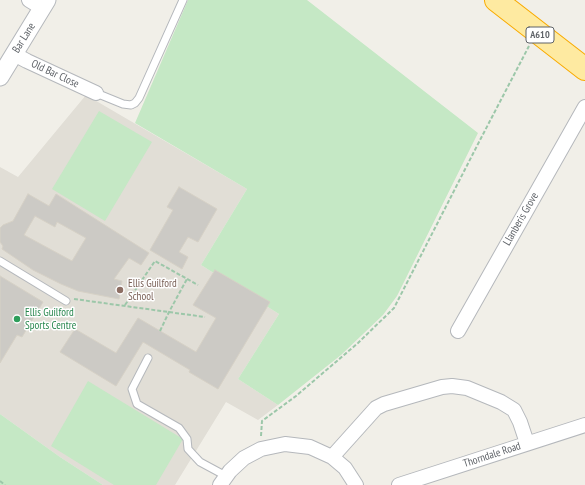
<!DOCTYPE html>
<html>
<head>
<meta charset="utf-8">
<style>
  body { margin:0 }
  canvas { display:block; background:#f1efe8 }
</style>
</head>
<body>
<canvas width="585" height="485"></canvas>
<script>
const ctx = document.querySelector('canvas').getContext('2d');
ctx.lineJoin = 'round';
function fillPath(path, color) { ctx.fillStyle = color; ctx.fill(path, 'evenodd'); }
const toPath = rows => new Path2D(rows.map(r => 'M' + r).join(''));
function trace(path, color, width, dash) { ctx.strokeStyle = color; ctx.lineWidth = width; ctx.lineCap = dash ? 'butt' : 'round'; ctx.setLineDash(dash || []); ctx.stroke(path); }
function write(font, color, halo, rows, align = 'center') {
  ctx.font = font + ' "PT Sans Narrow",sans-serif'; ctx.lineWidth = 3; ctx.setLineDash([]); ctx.textBaseline = 'middle'; ctx.strokeStyle = halo; ctx.fillStyle = color; for (const [text, x, y, turn = 0] of rows) {
    ctx.save(); ctx.translate(x, y); ctx.rotate((+turn || 0) * Math.PI / 180); ctx.textAlign = isNaN(turn) ? turn : align; if (halo) ctx.strokeText(text, 0, 0); ctx.fillText(text, 0, 0); ctx.restore();
  }
}
const education = toPath([
  [86,95,247,189,201,265,279,314,238,379,278,405,258,420,226,402,175,485,103,485,60,457,0,414,0,167,18,177]
]);
const green = toPath([
  [188,0,307,0,478,133,406,278,397,296,383,315,341,355,278,405,238,379,279,314,201,265,247,189,135,123],
  [99,111,152,142,105,221,52,189],
  [88,381,183,439,156,485,114,485,51,446],
  [0,414,60,457,103,485,0,485]
]);
const building = toPath([
  [179,187,217,209,198,242,188,237,179,252,188,257,182,269,150,250,173,210,167,207,179,187],
  [28,194,49,206,56,194,149,253,141,265,129,258,114,279,122,281,119,299,78,291,61,284,33,270,2,249,3,246,0,242,0,228,3,225,13,221,28,194],
  [35,216,55,227,57,222,86,238,72,261,24,235,35,216],
  [215,270,270,302,218,389,189,372,190,370,143,342,116,386,60,352,75,329,116,353,138,318,196,352,216,318,193,305,215,270],
  [0,276,43,302,22,337,17,335,0,363,0,276]
]);
const path = toPath([
  [74,299,205,317],
  [125,305,155,261,198,285],
  [160,331,169,312,187,279],
  [261,436,262,421,296,396,358,343,394,308,479,142,529,46],
  [0,481,5,485]
]);
const service = toPath([
  [96,93,123,104,131,105,135,103,139,98,183,0],
  [0,261,66,301],
  [148,358,132,389,137,404,179,428,187,439,188,449,200,462,226,476]
]);
const minor = toPath([
  [29,0,42,8],
  [14,54,27,61,96,93],
  [458,331,585,107],
  [332,457,376,408,384,404,442,387,452,386,467,388,501,402,514,410,520,422,527,443],
  [220,485,230,471,244,458,261,449,285,444,310,447,332,457,345,468,356,485],
  [399,485,585,425]
]);
const tertiary = toPath([
  [0,77,47,0]
]);
const trunk = toPath([
  [496,0,585,69]
]);
const markers = [
  [120,290,4,"#8d6e63"],
  [17,319,4,"#2e9e5b"]
];
const shields = [
  [540,35,28]
];
const shieldNames = [
  ["A610",540,35]
];
const streetNames = [
  ["Bar Lane",24,38,-58],
  ["Old Bar Close",55,74,25],
  ["Llanberis Grove",521,219,-60],
  ["Thorndale Road",492,455,-18]
];
const educationNames = [
  ["Ellis Guilford",128,284],
  ["School",128,297]
];
const leisureNames = [
  ["Ellis Guilford",25,313],
  ["Sports Centre",25,326]
];
fillPath(education, '#e1ded6');
fillPath(green, '#c5e8c5');
fillPath(building, '#cccac5');
trace(building, '#d6d1c6', 1);
trace(service, '#b5b8bc', 9);
trace(minor, '#b5b8bc', 16);
trace(tertiary, '#b5b8bc', 19);
trace(trunk, '#f9ab00', 24);
trace(path, '#9cc7a9', 2, [4, 2]);
trace(service, '#fff', 7);
trace(minor, '#fff', 14);
trace(tertiary, '#fff', 17);
trace(trunk, '#feeaa1', 22);
for (const [x, y, r, color] of markers) { const dot = new Path2D(); dot.arc(x, y, r, 0, 2 * Math.PI); ctx.fillStyle = color; ctx.fill(dot); trace(dot, '#fff', 1.5); }
for (const [x, y, w] of shields) { const box = new Path2D(); box.roundRect(x - w / 2, y - 8, w, 16, 3); ctx.fillStyle = '#fff'; ctx.fill(box); trace(box, '#5f6368', 1); }
write('bold 10px', '#5f6368', null, shieldNames);
write('11px', '#5f6368', '#fff', streetNames);
write('11px', '#785e54', '#fff', educationNames, 'left');
write('11px', '#27864d', '#fff', leisureNames, 'left');
</script>
</body>
</html>
